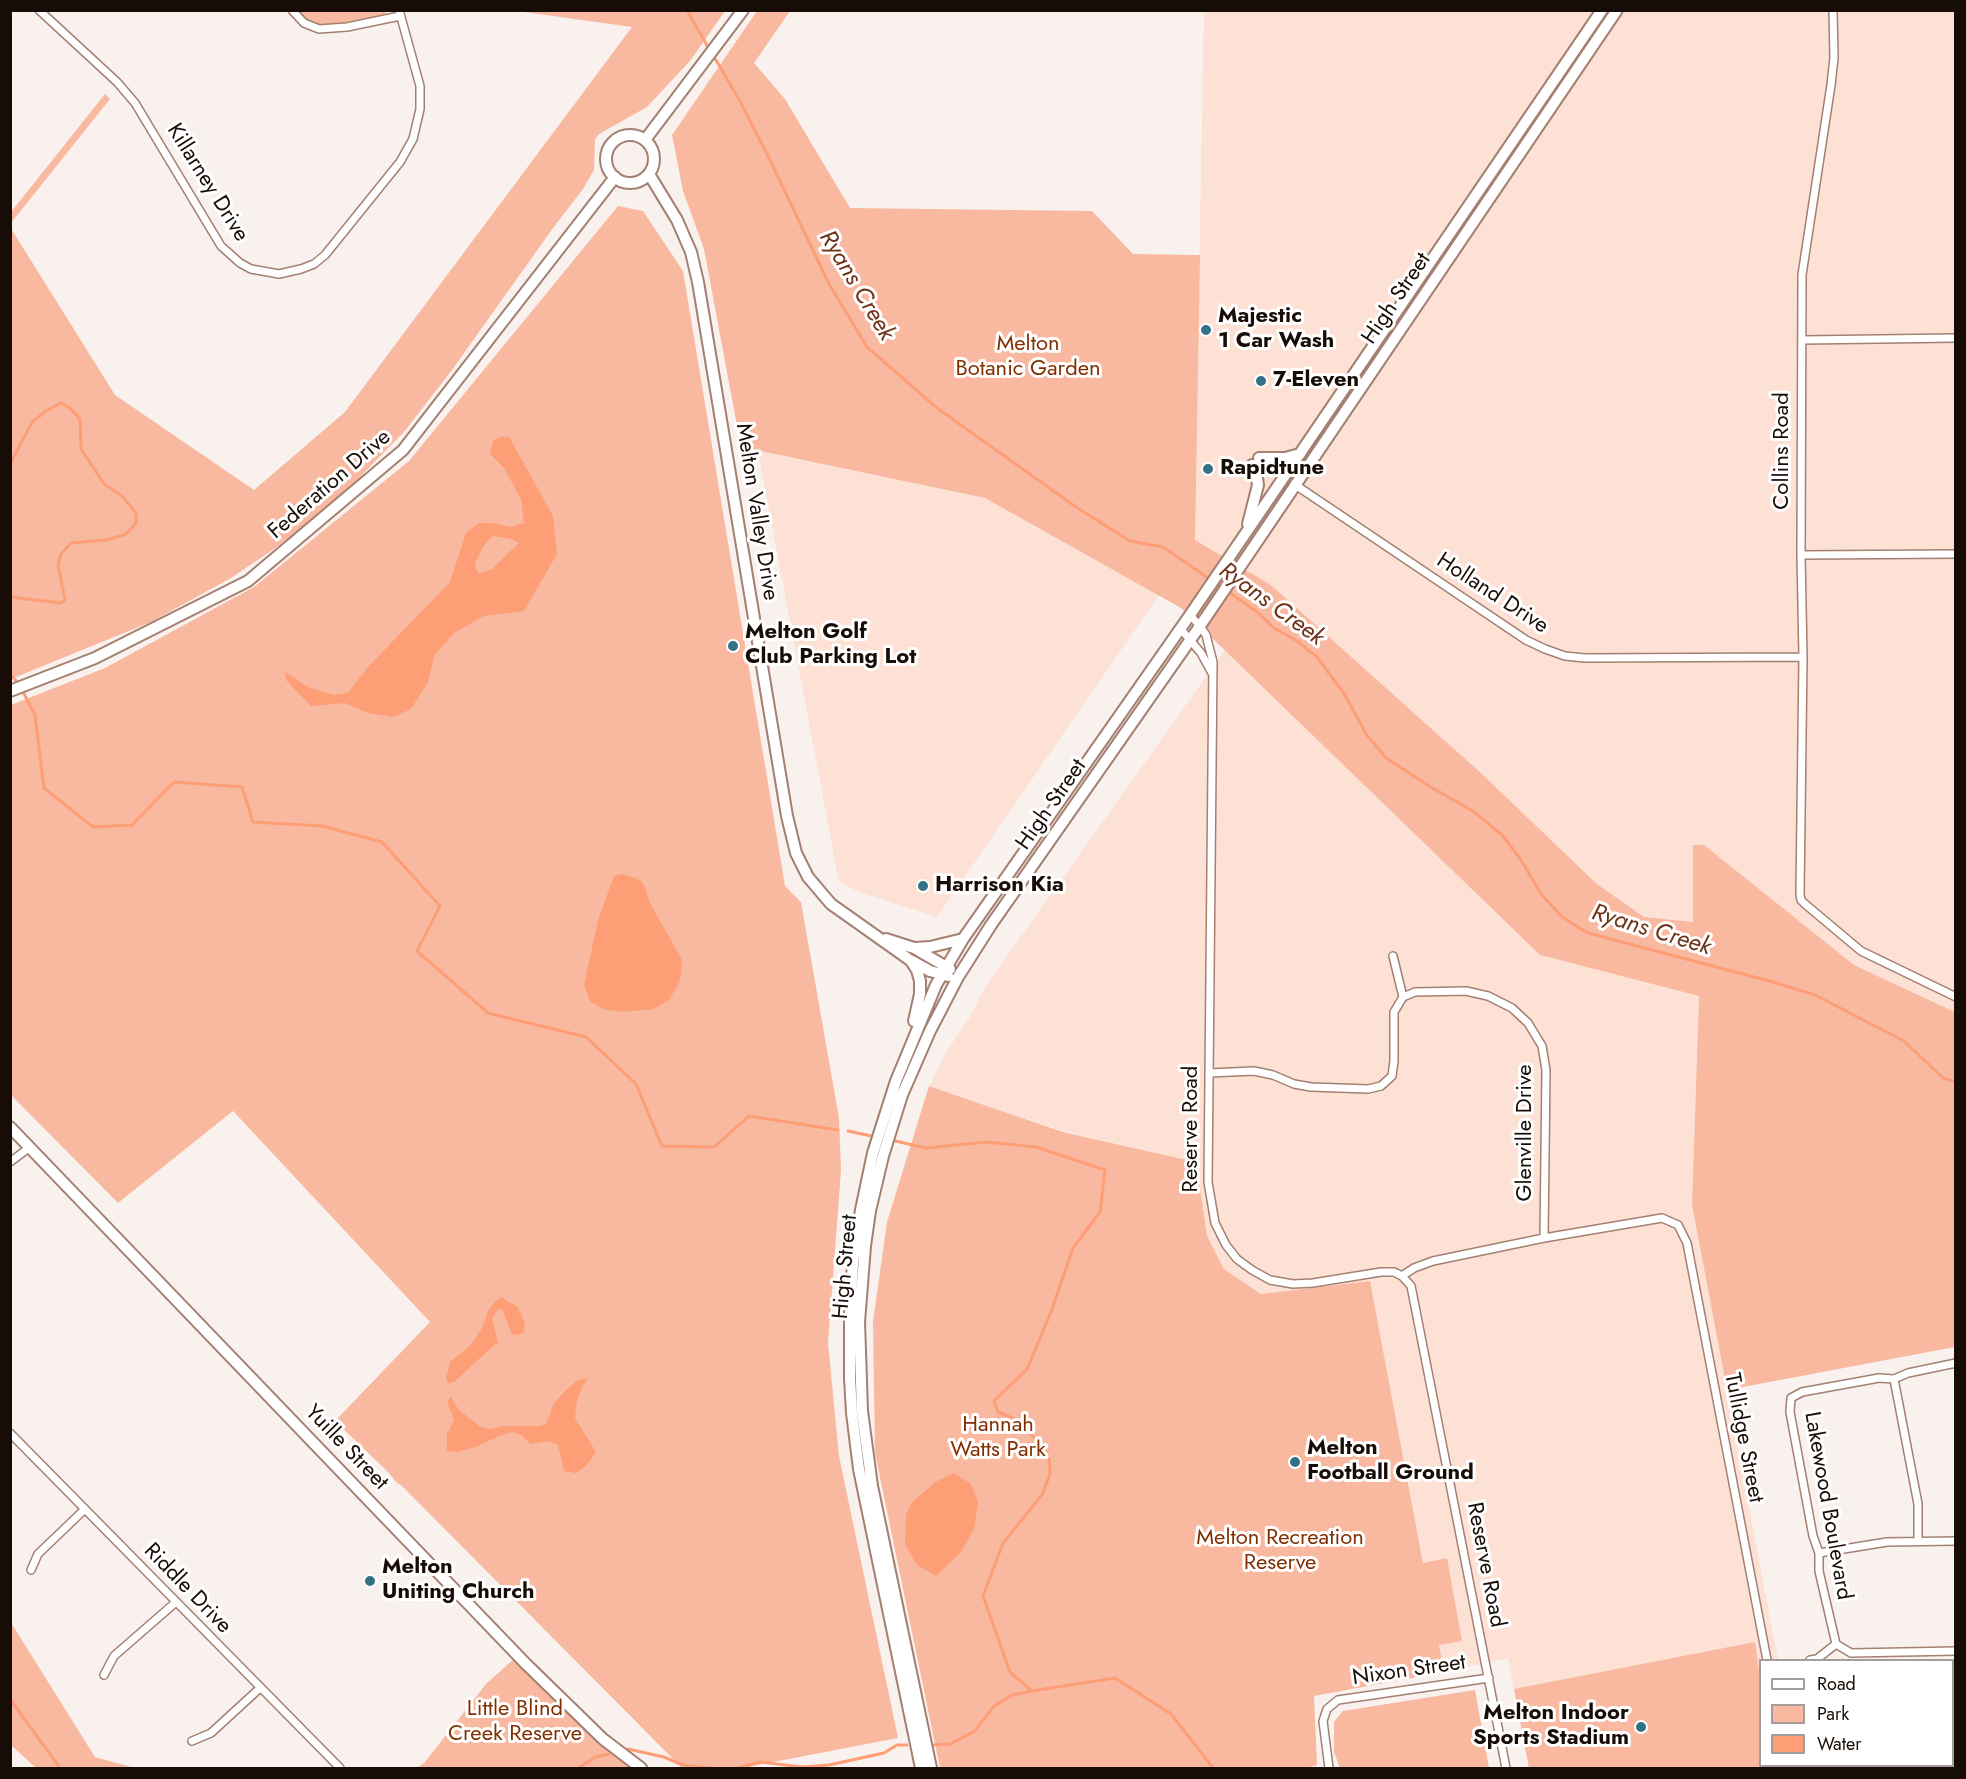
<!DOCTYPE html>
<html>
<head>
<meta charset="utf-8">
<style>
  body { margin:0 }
  #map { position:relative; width:1966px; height:1779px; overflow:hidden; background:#f9f1ee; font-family:Jost,sans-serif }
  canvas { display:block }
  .frame { position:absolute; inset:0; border:12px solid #180c07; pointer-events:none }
  .legend { position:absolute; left:1759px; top:1659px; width:195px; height:108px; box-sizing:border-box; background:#fff; border:2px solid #a39e9c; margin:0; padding:8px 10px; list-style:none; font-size:18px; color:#180c07 }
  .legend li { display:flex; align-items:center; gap:12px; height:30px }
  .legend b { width:30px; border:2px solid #a39e9c }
</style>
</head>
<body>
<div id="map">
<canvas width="1966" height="1779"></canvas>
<div class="frame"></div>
<ul class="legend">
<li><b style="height:8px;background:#fff"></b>Road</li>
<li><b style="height:16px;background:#f8b9a0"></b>Park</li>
<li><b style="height:16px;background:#fd9e77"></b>Water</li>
</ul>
</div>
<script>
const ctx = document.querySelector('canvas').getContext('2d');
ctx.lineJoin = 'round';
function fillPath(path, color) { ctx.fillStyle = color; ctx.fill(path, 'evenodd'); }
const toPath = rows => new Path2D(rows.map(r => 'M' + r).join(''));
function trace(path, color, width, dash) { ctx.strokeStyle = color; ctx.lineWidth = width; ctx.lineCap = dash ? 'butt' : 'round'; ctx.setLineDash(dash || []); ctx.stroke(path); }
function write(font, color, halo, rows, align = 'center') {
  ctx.font = font + ' Jost,sans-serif'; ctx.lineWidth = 6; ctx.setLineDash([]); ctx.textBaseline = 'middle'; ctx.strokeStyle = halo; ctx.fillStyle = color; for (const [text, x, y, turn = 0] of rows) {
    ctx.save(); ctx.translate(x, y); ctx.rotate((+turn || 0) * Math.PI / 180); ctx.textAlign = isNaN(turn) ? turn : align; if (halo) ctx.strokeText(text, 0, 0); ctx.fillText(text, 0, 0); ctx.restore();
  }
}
const built = toPath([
  [1204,11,1955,11,1955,1012,1854,965,1704,845,1693,846,1694,922,1644,917,1597,884,1482,774,1271,585,1194,540],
  [758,451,985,498,1159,595,937,917,859,892,839,882],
  [1225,650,1540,955,1699,996,1692,1205,1778,1660,1760,1660,1760,1766,1798,1766,1799,1768,1529,1768,1508,1658,1444,1672,1370,1281,1262,1294,1224,1269,1207,1236,1195,1162,1063,1131,929,1086,945,1054,970,1017,985,987]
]);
const green = toPath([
  [386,10,386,14,324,27,307,21,297,11],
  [517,11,725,11,690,61,647,107,599,134,595,139,594,170,583,189,553,228,452,370,404,432,335,502,274,549,231,578,151,622,11,679,10,227,115,395,254,490,345,412,632,27],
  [757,11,790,11,754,63,785,99,850,208,1092,211,1133,254,1200,255,1195,540,1271,585,1482,774,1597,884,1644,917,1693,922,1693,845,1704,845,1854,965,1955,1012,1955,1347,1727,1390,1692,1205,1699,996,1540,955,1181,608,985,498,741,447,704,249,683,191,672,135],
  [105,94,110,99,11,223,11,212],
  [618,206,643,211,683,271,785,886,801,902,839,1118,841,1170,828,1343,839,1456,898,1738,742,1768,682,1768,402,1486,396,1482,389,1473,335,1421,430,1322,233,1111,118,1203,11,1095,11,705,105,668,254,587,409,461],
  [929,1086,1063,1132,1196,1162,1207,1236,1224,1269,1261,1294,1370,1281,1423,1563,1447,1558,1462,1641,1439,1645,1444,1672,1314,1696,1317,1765,1306,1768,940,1768,875,1453,873,1322,887,1222],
  [10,1621,95,1757,135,1768,36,1768,11,1745],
  [1755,1642,1760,1677,1760,1766,1776,1766,1776,1768,1529,1768,1514,1689],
  [515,1658,632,1768,417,1768,425,1762,486,1684],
  [1475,1690,1489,1768,1340,1768,1334,1752,1334,1722,1343,1711]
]);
const water = toPath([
  [500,437,509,437,553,516,557,554,524,611,484,616,454,633,434,656,428,682,411,709,393,717,368,713,345,703,311,706,286,680,285,672,308,687,333,695,348,693,368,667,450,582,466,533,479,523,493,523,510,527,524,523,521,499,504,468,490,454,493,441],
  [493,536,512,539,519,543,492,569,479,574,475,567,476,561,484,545],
  [622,874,636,878,643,883,650,903,682,960,680,981,669,1000,653,1009,622,1012,603,1009,590,1001,584,985,598,920,614,876],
  [502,1297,508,1302,517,1306,525,1323,524,1332,519,1335,512,1334,502,1309,497,1310,492,1319,498,1343,493,1346,454,1382,448,1383,446,1379,450,1362,470,1346,482,1328,488,1311,495,1301],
  [589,1378,582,1387,577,1401,575,1418,596,1452,587,1465,576,1473,564,1471,558,1445,548,1441,531,1444,521,1435,513,1432,501,1435,476,1447,456,1452,447,1451,447,1434,454,1420,447,1401,451,1397,458,1409,479,1426,490,1429,503,1426,539,1426,546,1424,554,1403,566,1390,578,1380],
  [954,1473,971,1484,978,1502,974,1529,961,1552,936,1576,917,1565,905,1544,906,1515,912,1502,937,1481]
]);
const stream = toPath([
  [687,10,709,49],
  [713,55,741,103,770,160,829,284,867,347,937,408,1076,507,1130,541,1163,547,1256,611,1274,628,1297,641,1317,657,1345,695,1366,734,1386,758,1429,786,1473,811,1503,836,1521,860,1541,894,1562,917,1588,933,1773,982,1815,995,1904,1041,1943,1078,1956,1082],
  [10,464,32,422,46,411,61,403,70,408,80,419,81,449,104,484,122,496,136,513,136,523,126,534,107,540,71,543,61,554,58,565,65,600,61,603,10,597],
  [10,674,19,684],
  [22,690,35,715,44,788,93,827,132,825,174,782,242,787,253,822,322,826,382,842,440,906,417,951,488,1013,586,1037,636,1084,662,1146,714,1147,749,1116,838,1130],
  [848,1131,876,1137],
  [891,1140,926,1148,987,1142,1036,1147,1105,1170,1100,1212,1073,1248,1051,1312,1027,1369,994,1401,998,1412,1017,1420,1044,1448,1049,1459,1050,1474,1042,1495,1003,1543,983,1596,1010,1672,1032,1691,1115,1678,1171,1714,1213,1768],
  [10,1699,60,1768],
  [933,1745,950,1744,975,1731,994,1706,1012,1695,1032,1691],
  [628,1749,664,1757,683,1765,710,1768],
  [578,1768,596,1757,609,1754],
  [738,1768,760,1762,802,1767,829,1765,884,1753,897,1745,907,1745]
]);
const street = toPath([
  [39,10,117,82,135,103,221,246,240,263,251,269,279,274,301,269,314,264,325,255,400,162,413,139,420,109,420,86,399,10],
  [292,10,304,23,319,29,347,27,400,16],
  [1833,10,1834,58,1831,85,1802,275,1801,555,1803,657,1800,894,1801,900,1805,904,1861,951,1956,997],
  [1802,340,1956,338],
  [1294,484,1526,640,1545,649,1565,656,1585,658,1803,657],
  [1801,555,1956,554],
  [1190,615,1200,626,1206,635,1213,662,1208,1182,1215,1223,1226,1245,1237,1259,1252,1270,1270,1280,1293,1284,1313,1283,1381,1272,1394,1272,1402,1276,1411,1286,1506,1768],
  [1180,628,1201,653,1212,673],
  [1393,956,1403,997],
  [1209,1073,1254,1071,1273,1075,1294,1084,1311,1087,1368,1089,1381,1086,1392,1076,1394,1061,1394,1012,1403,997,1415,992,1466,991,1488,996,1512,1008,1528,1023,1542,1046,1546,1070,1544,1238],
  [10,1162,30,1147],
  [1402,1276,1414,1268,1433,1261,1544,1238,1662,1218,1678,1225,1687,1243,1767,1660],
  [1956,1363,1908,1373,1894,1379,1879,1378,1802,1392,1791,1398,1790,1412,1813,1536,1819,1553,1819,1571,1836,1644,1851,1653,1956,1651],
  [1894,1379,1918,1504,1918,1540],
  [10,1433,340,1768],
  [1819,1553,1887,1542,1956,1541],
  [31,1570,38,1554,85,1509],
  [1810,1660,1817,1659,1836,1644],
  [104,1675,114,1656,176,1602],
  [192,1741,211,1733,260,1688],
  [1786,1766,1786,1768],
  [1329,1768,1323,1721,1327,1709,1338,1700,1489,1678]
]);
const secondary = toPath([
  '606 159a24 24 0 1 1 48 0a24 24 0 1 1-48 0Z',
  [645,140,743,10],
  [649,174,677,220,691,252,698,282,787,816,796,853,808,877,831,904,910,960,930,971,948,976],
  [1259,458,1285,458,1300,454],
  [1248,524,1258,485,1256,471,1252,465],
  [10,691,95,658,248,581,403,450,615,177],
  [886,939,914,948,950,969],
  [915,948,930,947,963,939],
  [911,961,917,970,920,981,920,994,914,1021],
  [10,1127,525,1663,603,1739,641,1768],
  [921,1768,859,1469,852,1413,850,1378,850,1314,853,1263,861,1210,873,1153,896,1081,936,985,963,939,1190,615,1602,10],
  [931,1768,872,1486,862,1411,859,1322,865,1246,870,1211,883,1156,902,1095,930,1031,958,977,991,925,1200,626,1617,10]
]);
const markers = [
  [1206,330,6,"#327186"],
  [1261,381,6,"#327186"],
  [1208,469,6,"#327186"],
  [733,646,6,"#327186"],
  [923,886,6,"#327186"],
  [1295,1462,6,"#327186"],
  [370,1581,6,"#327186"],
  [1641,1727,6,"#327186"]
];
const streetNames = [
  ["Killarney Drive",207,183,58],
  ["High Street",1397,299,-56],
  ["Collins Road",1783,451,-90],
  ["Federation Drive",330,485,-41],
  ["Melton Valley Drive",756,512,81],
  ["Holland Drive",1492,594,33],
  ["High Street",1052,805,-55],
  ["Reserve Road",1192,1129,-90],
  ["Glenville Drive",1526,1133,-90],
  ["High Street",846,1267,-85],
  ["Tullidge Street",1743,1438,79],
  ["Yuille Street",346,1448,46],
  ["Lakewood Boulevard",1827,1506,80],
  ["Reserve Road",1485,1565,79],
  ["Riddle Drive",187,1589,46],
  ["Nixon Street",1409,1671,-8]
];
const poiNames = [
  ["Majestic",1218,317],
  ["1 Car Wash",1218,342],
  ["7-Eleven",1273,381],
  ["Rapidtune",1220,469],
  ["Melton Golf",745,633],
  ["Club Parking Lot",745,658],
  ["Harrison Kia",935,886],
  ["Melton",1307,1449],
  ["Football Ground",1307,1474],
  ["Melton",382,1568],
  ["Uniting Church",382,1593],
  ["Melton Indoor",1629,1714,"right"],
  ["Sports Stadium",1629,1739,"right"]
];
const parkNames = [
  ["Melton",1028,345],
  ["Botanic Garden",1028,370],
  ["Hannah",998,1426],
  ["Watts Park",998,1451],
  ["Melton Recreation",1280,1539],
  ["Reserve",1280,1564],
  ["Little Blind",515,1710],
  ["Creek Reserve",515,1735]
];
const waterNames = [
  ["Ryans Creek",856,286,59],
  ["Ryans Creek",1271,605,36],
  ["Ryans Creek",1651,931,17]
];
fillPath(built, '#fde1d5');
fillPath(green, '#f8b9a0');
fillPath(water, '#fd9e77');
trace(stream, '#fd9e77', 3);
trace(street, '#a38071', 10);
trace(secondary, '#a38071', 14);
trace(street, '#fff', 7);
trace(secondary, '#fff', 10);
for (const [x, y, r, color] of markers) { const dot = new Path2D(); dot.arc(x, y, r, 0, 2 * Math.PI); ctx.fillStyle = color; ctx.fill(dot); trace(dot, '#fff', 2); }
write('22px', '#180c07', '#fff', streetNames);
write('bold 22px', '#180c07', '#fff', poiNames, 'left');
write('22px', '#812f00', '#fff', parkNames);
write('italic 24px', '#6e3217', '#fff', waterNames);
</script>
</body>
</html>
